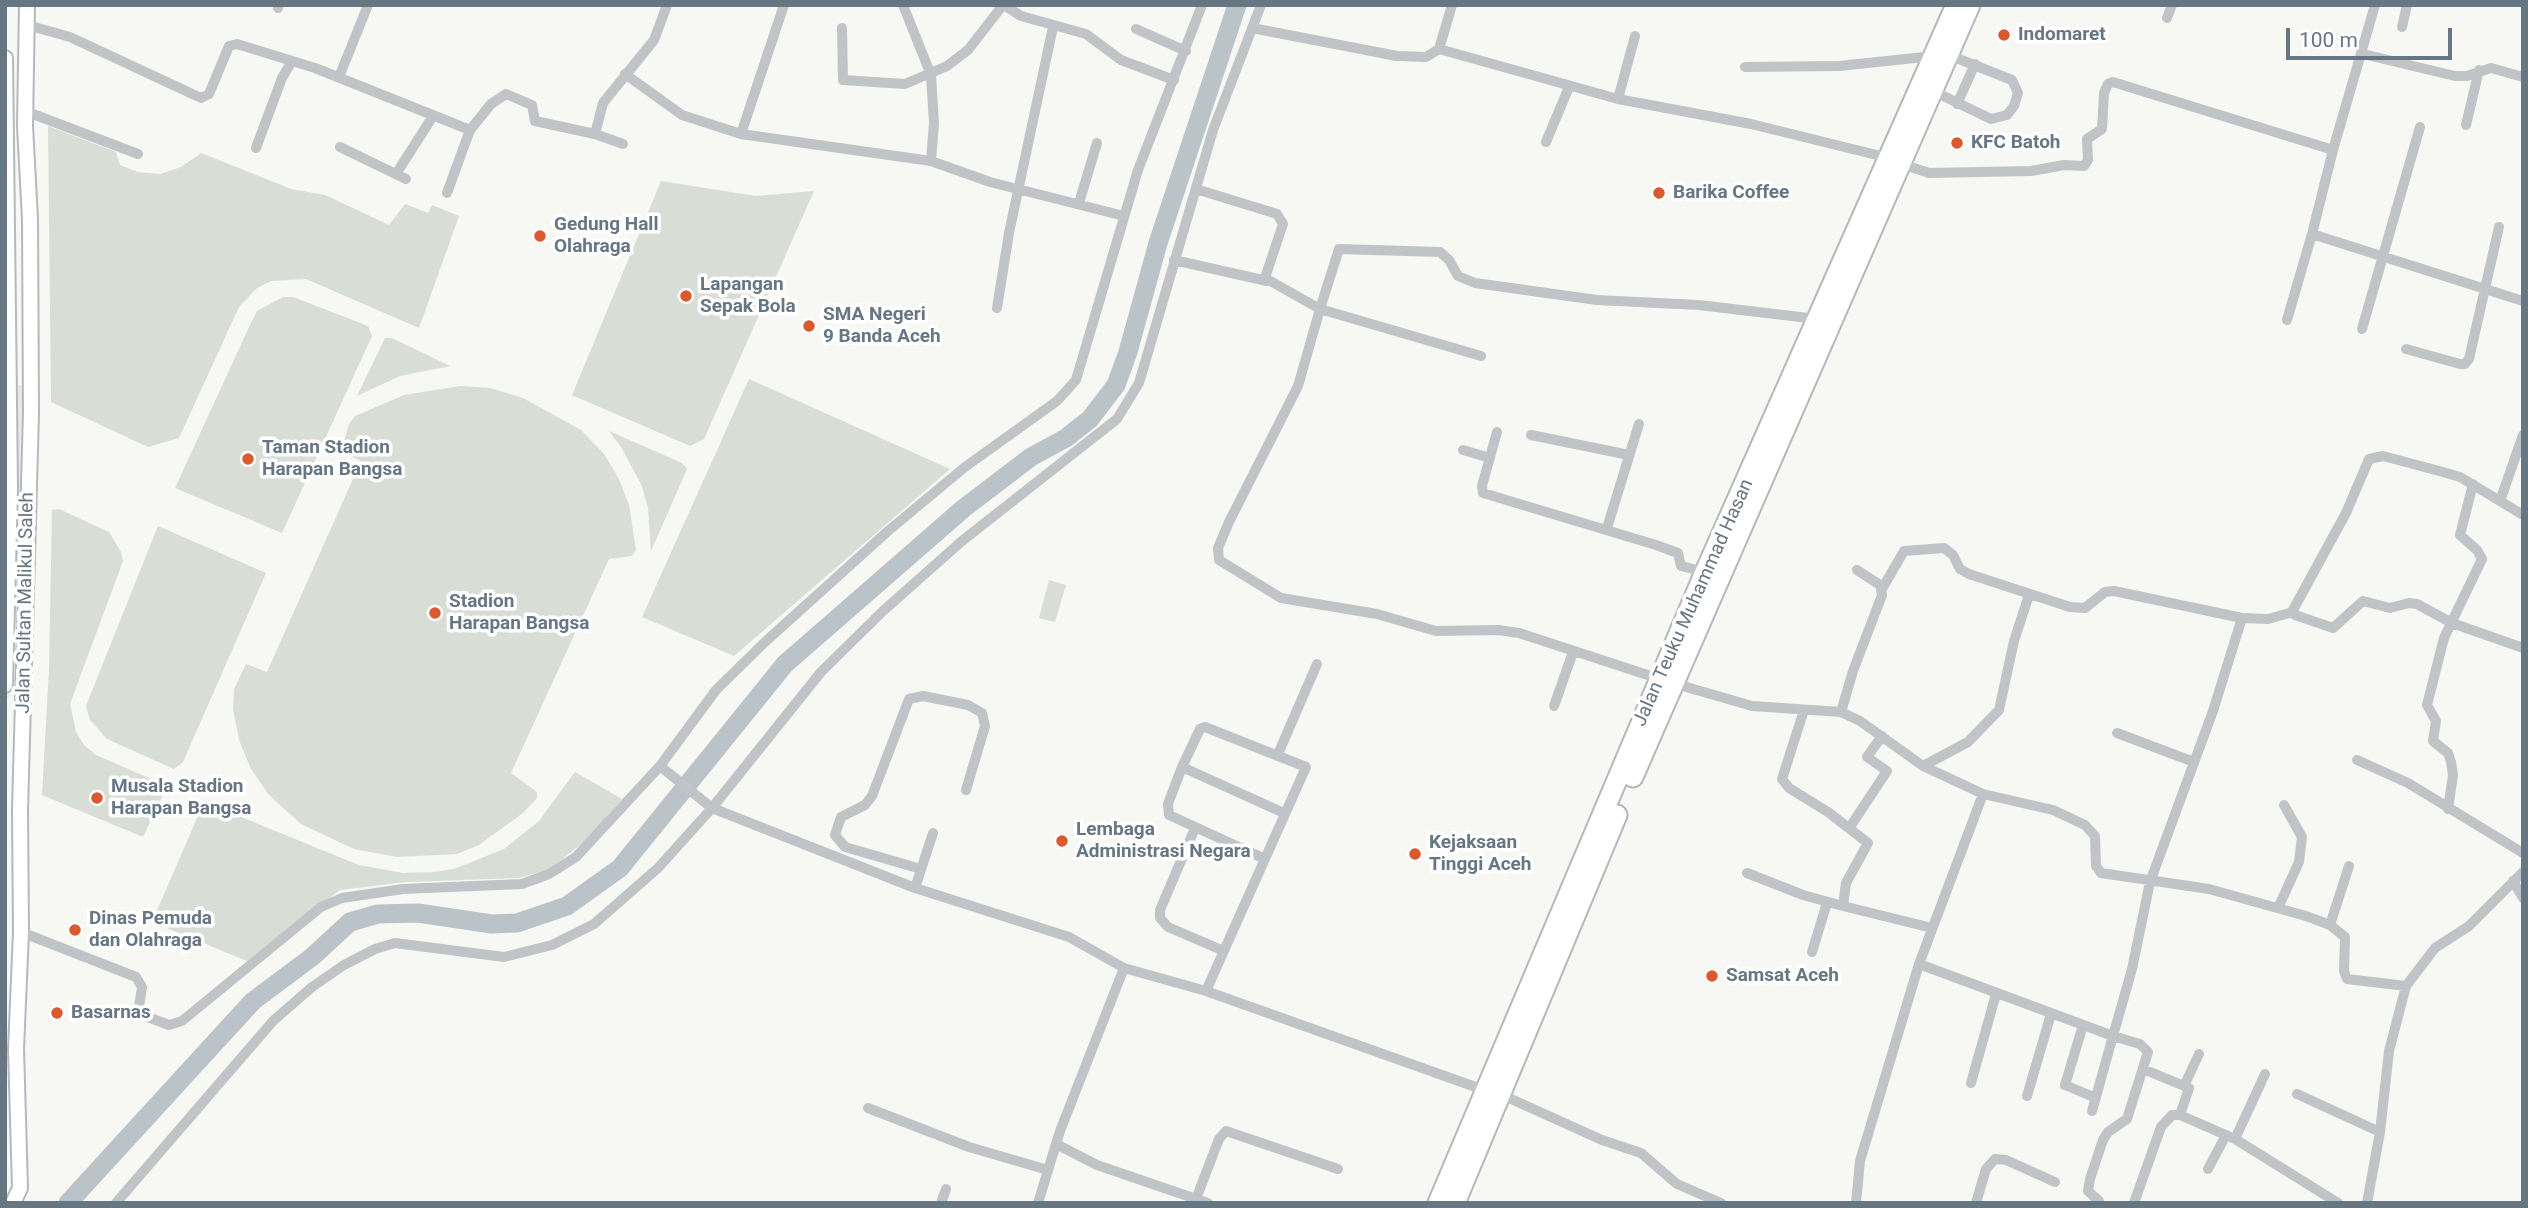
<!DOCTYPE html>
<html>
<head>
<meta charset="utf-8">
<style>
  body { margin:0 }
  #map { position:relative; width:2528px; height:1208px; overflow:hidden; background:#f7f7f4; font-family:Roboto,sans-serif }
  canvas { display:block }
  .frame { position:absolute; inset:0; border:7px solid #677683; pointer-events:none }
  .scale { position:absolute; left:2286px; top:28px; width:166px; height:32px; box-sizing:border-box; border:4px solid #677683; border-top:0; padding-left:9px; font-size:21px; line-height:24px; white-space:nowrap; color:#677683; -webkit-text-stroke:5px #fff; paint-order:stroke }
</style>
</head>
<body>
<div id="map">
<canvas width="2528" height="1208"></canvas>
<div class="frame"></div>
<div class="scale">100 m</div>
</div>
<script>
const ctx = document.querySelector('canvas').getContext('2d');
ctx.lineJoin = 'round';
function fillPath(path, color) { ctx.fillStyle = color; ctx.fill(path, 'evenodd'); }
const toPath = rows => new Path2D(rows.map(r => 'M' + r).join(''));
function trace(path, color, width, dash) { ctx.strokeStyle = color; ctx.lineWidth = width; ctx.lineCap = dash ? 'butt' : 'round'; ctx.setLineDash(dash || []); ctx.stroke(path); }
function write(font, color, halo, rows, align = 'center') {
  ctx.font = font + ' Roboto,sans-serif'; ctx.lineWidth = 7; ctx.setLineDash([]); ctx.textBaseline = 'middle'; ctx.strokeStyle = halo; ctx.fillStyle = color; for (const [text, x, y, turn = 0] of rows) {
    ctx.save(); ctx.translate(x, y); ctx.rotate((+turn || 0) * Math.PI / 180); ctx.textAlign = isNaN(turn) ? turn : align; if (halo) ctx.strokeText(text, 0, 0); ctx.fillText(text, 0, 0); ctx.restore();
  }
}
const built = toPath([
  [5,382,22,385,27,460,9,698,5,698]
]);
const green = toPath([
  [48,126,116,152,120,165,138,172,160,174,181,167,201,153,291,189,325,195,389,225,405,204,428,213,432,205,459,216,419,328,306,279,271,281,257,288,239,307,179,438,148,447,51,402],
  [661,181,756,196,814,191,704,439,690,446,572,395],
  [283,297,293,297,368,326,372,336,282,533,175,488,250,325,257,311],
  [385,338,392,338,450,366,400,376,357,396],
  [749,379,950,469,734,656,642,617],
  [460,386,490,388,523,398,581,430,604,454,619,479,629,505,636,550,632,556,609,559,511,773,537,792,537,798,523,813,479,845,457,854,397,857,354,849,301,824,269,795,251,769,239,740,233,709,234,689,246,664,267,672,361,461,341,452,349,424,355,416,404,395],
  [609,431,682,463,687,469,651,551,648,508,642,486,621,447],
  [59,509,109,532,121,552,123,561,70,704,76,732,84,745,96,755,167,786,143,837,42,795,49,669,52,510],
  [158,526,266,573,183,762,174,769,107,739,90,720,86,706],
  [1049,580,1066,585,1055,622,1039,618],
  [575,772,622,799,586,840,550,869,519,878,406,882,340,890,247,961,152,922,204,802,359,865,403,873,433,872,454,869,504,849,539,821]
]);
const river = toPath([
  [68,1203,253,1001,312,957,350,922,378,914,418,913,492,924,517,923,567,906,620,868,785,664,964,508,1031,457,1066,438,1090,419,1116,385,1128,352,1158,243,1237,5]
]);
const street = toPath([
  [903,5,931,75,934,123,931,161],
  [1004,5,1021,16,1086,34,1121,60,1174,80],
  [1452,5,1439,49,1618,99,1751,124,1889,158],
  [278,8,279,5],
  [2167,18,2172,5],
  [27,25,70,37,201,98,209,94,229,46,237,44,315,68,470,130,491,104,506,94,532,105,535,121,595,134,623,144],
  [2402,27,2407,5],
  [842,28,843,80,905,84,947,66,968,50,1003,5],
  [1252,28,1397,56,1426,57,1439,49],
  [1136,29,1186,51],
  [2363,54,2455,76,2467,76,2491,68,2523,77],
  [1745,67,1839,66,1934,56],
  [625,74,682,115,741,134,931,161,990,182,1124,216],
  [339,77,368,5],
  [1933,91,1991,119,2007,115,2014,106,2018,93,2012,80,1949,55],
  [1618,99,1635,36],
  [1957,104,1975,64],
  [25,111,138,154],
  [2466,125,2479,70],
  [595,134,603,103,654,40,667,5],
  [741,134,784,5],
  [1546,142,1569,87],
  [340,147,406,179],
  [256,148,282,78,292,61],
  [2333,150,2375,5],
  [1902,164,1929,173,2031,171,2064,165,2084,166,2088,160,2087,139,2102,129,2104,93,2108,84,2113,82,2333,150,2312,234,2523,301],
  [396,174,433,116],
  [1196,189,1277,214,1283,224,1265,278,1320,309,1298,386,1229,522,1218,548,1219,560,1281,598,1377,614,1436,631,1498,630,1519,633,1660,679],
  [447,193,470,130],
  [1079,203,1097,143],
  [1174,260,1267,281],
  [997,308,1009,233,1053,27],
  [2287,320,2312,234],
  [2362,329,2420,127],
  [2406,349,2460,364,2465,364,2469,359,2499,227],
  [1481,356,1320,309,1339,249,1440,252,1449,260,1458,276,1475,283,1597,300,1699,305,1817,319],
  [1497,432,1482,486,1483,493,1656,545,1678,553,1681,566,1705,572],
  [1531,435,1629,455],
  [2523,435,2500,501,2460,477,2443,472,2383,456,2369,459,2346,513,2293,610,2295,615,2333,628,2363,601,2390,608,2409,603,2417,604,2452,623,2523,648],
  [1463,450,1490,458],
  [2500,501,2523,515],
  [1607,528,1639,424],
  [1882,589,1904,551,1944,548,1953,555,1960,569,1969,574,2070,607,2085,608,2105,592,2114,591,2242,618,2268,619,2293,612],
  [1676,684,1752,706,1841,712,1860,721,1923,766,1983,794,2053,810,2085,825,2095,836,2096,866,2101,873,2209,889,2306,916,2330,925,2345,937,2344,971,2347,979,2406,986],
  [1554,706,1573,652],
  [1804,710,1782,779,1789,788,1828,812,1868,843,1846,883,1843,906,1932,928],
  [1841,712,1853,671,1882,595,1880,585,1857,570],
  [2117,733,2194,762],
  [1278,754,1317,664],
  [2357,760,2408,783,2523,853],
  [660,766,712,808,915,888,1069,937,1124,968,1206,991,1484,1090],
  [1923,766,1968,742,1999,710,2014,641,2029,595],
  [1182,767,1284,813],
  [2448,809,2453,775,2451,762,2448,753,2433,741,2436,721,2427,705,2444,638,2482,559,2477,550,2460,535,2473,484],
  [1850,827,1887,771,1867,757,1882,736],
  [1195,828,1160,910,1160,918,1168,927,1224,951],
  [921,869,845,847,835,835,841,817,865,805,872,796,909,699,923,696,968,705,982,713,985,726,966,790],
  [1747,873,1803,895,1843,906],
  [2513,881,2523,898],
  [915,888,933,833],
  [2279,906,2299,862,2302,837,2284,805],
  [2330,925,2349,866],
  [21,932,136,977,142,987,139,1007,145,1016,169,1025,182,1021,321,907,342,898,403,889,522,884,549,874,576,857,660,766,716,690,765,642,888,531,965,467,1057,401,1076,380,1138,170,1202,5],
  [1812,952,1827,903],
  [1919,964,2113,1036,2092,1111],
  [1206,991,1306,767,1205,727,1200,729,1182,767,1168,804,1169,815,1265,859],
  [2083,1025,2065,1085,2096,1098],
  [2143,1069,2189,1088,2180,1115],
  [1971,1083,1996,994],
  [2185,1084,2199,1054],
  [1500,1094,1602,1140,1641,1153,1677,1184,1721,1203],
  [2297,1094,2380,1132],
  [2027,1096,2051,1014],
  [868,1108,969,1147,1048,1170],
  [2235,1139,2265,1074],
  [1056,1144,1097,1165,1208,1203],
  [2208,1169,2226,1135],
  [1196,1199,1219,1139,1226,1131,1338,1169],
  [2099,1201,2088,1191,2090,1179,2103,1140,2108,1132,2127,1119,2148,1052,2140,1044,2113,1036,2132,969,2150,882,2213,711,2242,618],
  [116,1203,273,1021,312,987,344,965,375,949,395,943,504,957,552,945,594,924,658,868,712,808,821,672,883,611,962,541,1117,419,1139,383,1213,130,1261,5],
  [941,1203,946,1189],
  [1038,1203,1060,1131,1124,968],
  [1856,1203,1860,1161,1919,964,1983,794],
  [1976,1203,1986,1169,1995,1159,2006,1160,2055,1182],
  [2134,1203,2161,1127,2172,1115,2180,1115,2235,1139,2338,1203],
  [2367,1203,2380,1132,2389,1051,2406,986,2435,948,2469,926,2523,872]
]);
const secondary = toPath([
  [5,58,10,488,5,685],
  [13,1203,20,1188,16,1049,21,932,20,810,31,413,30,219,25,126,27,5]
]);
const highway = toPath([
  [1633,777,1970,5],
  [1438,1203,1705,572,1956,5],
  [1455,1203,1617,815]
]);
const markers = [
  [2004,35,7,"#db592f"],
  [1957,143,7,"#db592f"],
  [1659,193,7,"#db592f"],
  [540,236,7,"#db592f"],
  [686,296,7,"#db592f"],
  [809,326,7,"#db592f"],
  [248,459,7,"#db592f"],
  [435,613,7,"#db592f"],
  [97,798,7,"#db592f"],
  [1062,841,7,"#db592f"],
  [1415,854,7,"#db592f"],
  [75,930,7,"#db592f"],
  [1712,976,7,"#db592f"],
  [57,1013,7,"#db592f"]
];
const poiNames = [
  ["Indomaret",2018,35],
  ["KFC Batoh",1971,143],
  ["Barika Coffee",1673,193],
  ["Gedung Hall",554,225],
  ["Olahraga",554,247],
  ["Lapangan",700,285],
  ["Sepak Bola",700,307],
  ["SMA Negeri",823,315],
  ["9 Banda Aceh",823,337],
  ["Taman Stadion",262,448],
  ["Harapan Bangsa",262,470],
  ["Stadion",449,602],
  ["Harapan Bangsa",449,624],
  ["Musala Stadion",111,787],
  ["Harapan Bangsa",111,809],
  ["Lembaga",1076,830],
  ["Administrasi Negara",1076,852],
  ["Kejaksaan",1429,843],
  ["Tinggi Aceh",1429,865],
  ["Dinas Pemuda",89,919],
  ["dan Olahraga",89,941],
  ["Samsat Aceh",1726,976],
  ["Basarnas",71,1013]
];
const streetNames = [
  ["Jalan Sultan Malikul Saleh",26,603,-89],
  ["Jalan Teuku Muhammad Hasan",1694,603,-66]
];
fillPath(built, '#e7e8e7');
fillPath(green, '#d8ddd5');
trace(river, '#b9c3c8', 19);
trace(secondary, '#b5b9bd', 18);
trace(highway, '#b5b8bb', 23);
trace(street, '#c0c4c7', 10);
trace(secondary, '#fff', 14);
trace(highway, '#fff', 19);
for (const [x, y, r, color] of markers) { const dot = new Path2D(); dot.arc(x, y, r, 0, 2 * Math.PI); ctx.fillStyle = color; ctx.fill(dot); trace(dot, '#fff', 2.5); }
write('bold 19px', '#677683', '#fff', poiNames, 'left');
write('19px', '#677683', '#fff', streetNames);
</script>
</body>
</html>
